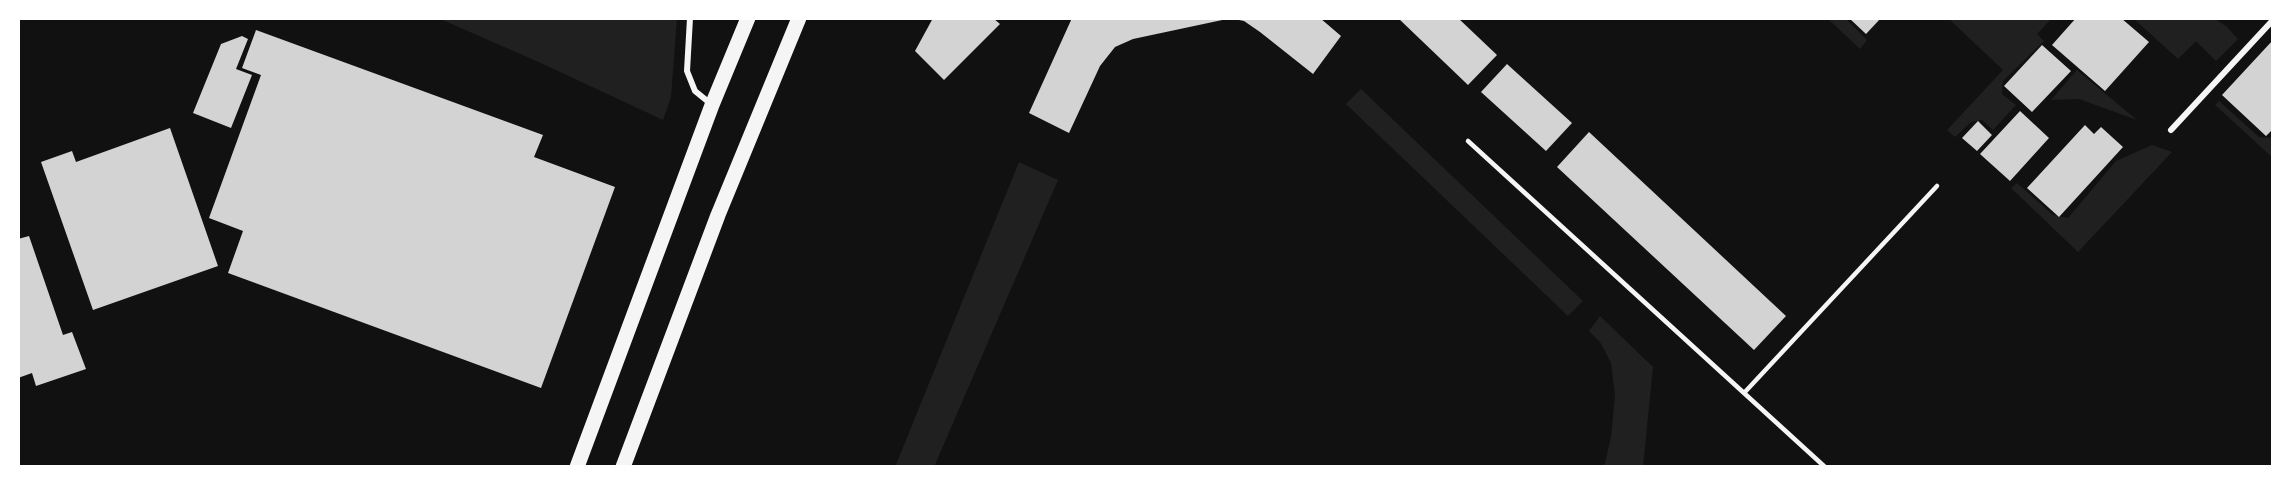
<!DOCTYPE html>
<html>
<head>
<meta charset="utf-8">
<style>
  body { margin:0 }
  #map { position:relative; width:2291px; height:485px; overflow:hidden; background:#111; font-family:"Nunito Sans",sans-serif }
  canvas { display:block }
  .frame { position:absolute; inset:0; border:20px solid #fff; pointer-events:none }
</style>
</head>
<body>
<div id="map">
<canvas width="2291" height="485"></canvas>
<div class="frame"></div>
</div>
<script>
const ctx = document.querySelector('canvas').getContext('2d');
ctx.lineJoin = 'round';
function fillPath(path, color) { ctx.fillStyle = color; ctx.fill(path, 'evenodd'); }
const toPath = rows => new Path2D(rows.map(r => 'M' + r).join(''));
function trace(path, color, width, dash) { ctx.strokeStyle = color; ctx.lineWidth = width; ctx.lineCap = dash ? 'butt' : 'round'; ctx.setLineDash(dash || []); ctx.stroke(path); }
const green = toPath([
  [438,18,677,18,671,97,663,120,543,64],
  [1827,18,1845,18,1867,40,1860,49],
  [1948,18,2052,18,2037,34,2044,41,2003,81,2002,94,2016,105,1993,130,1982,120,1971,122,1955,137,1947,130,2003,70],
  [2133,18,2214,18,2227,27,2238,39,2216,61,2196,41,2178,59],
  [2077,70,2137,120,2079,99,2051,100],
  [1361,89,1583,301,1568,316,1346,104],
  [2219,101,2259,137,2273,138,2273,158,2215,105],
  [2152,145,2172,152,2078,252,2011,188,2017,183,2053,215,2068,218,2116,161],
  [1019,162,1058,180,934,467,895,467],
  [1600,316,1653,367,1643,467,1604,467,1611,437,1615,396,1611,363,1600,342,1589,331]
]);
const building = toPath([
  [933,18,993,18,1000,24,944,80,915,51],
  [1072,18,1227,18,1227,19,1133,39,1115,47,1100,66,1069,133,1029,113],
  [1229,18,1320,18,1341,36,1313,74,1260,32,1244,21],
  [1398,18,1458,18,1497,55,1468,85],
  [1849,18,1881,18,1866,34],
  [2076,18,2121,18,2149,42,2105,91,2052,45],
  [256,30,543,135,534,157,615,187,541,388,228,273,243,231,209,218,261,75,242,68],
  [242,36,248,39,236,69,252,75,231,128,193,113,221,44],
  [2273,40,2273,129,2266,136,2222,95],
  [2042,45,2071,71,2032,112,2004,86],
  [1507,64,1572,123,1546,151,1481,92],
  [2020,111,2049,138,2010,181,1980,154],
  [1978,121,1992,135,1977,151,1962,138],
  [2085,125,2094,134,2101,127,2123,147,2059,217,2027,188],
  [170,128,218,266,93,310,41,162,72,151,76,162],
  [1589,132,1786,316,1754,350,1557,167],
  [29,236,63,335,72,332,86,369,36,386,32,373,18,378,18,239]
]);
const service = toPath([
  [1468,141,1825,467],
  [1744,393,1937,186]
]);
const minor = toPath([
  [690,18,687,71,695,91,711,104],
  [2171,130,2273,20]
]);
const primary = toPath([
  [577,467,712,105,748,18],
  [623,467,718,215,799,18]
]);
fillPath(green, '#202020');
fillPath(building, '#d3d3d3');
trace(service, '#f5f5f5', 4.5);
trace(minor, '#f5f5f5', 6);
trace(primary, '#f5f5f5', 15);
</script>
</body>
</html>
